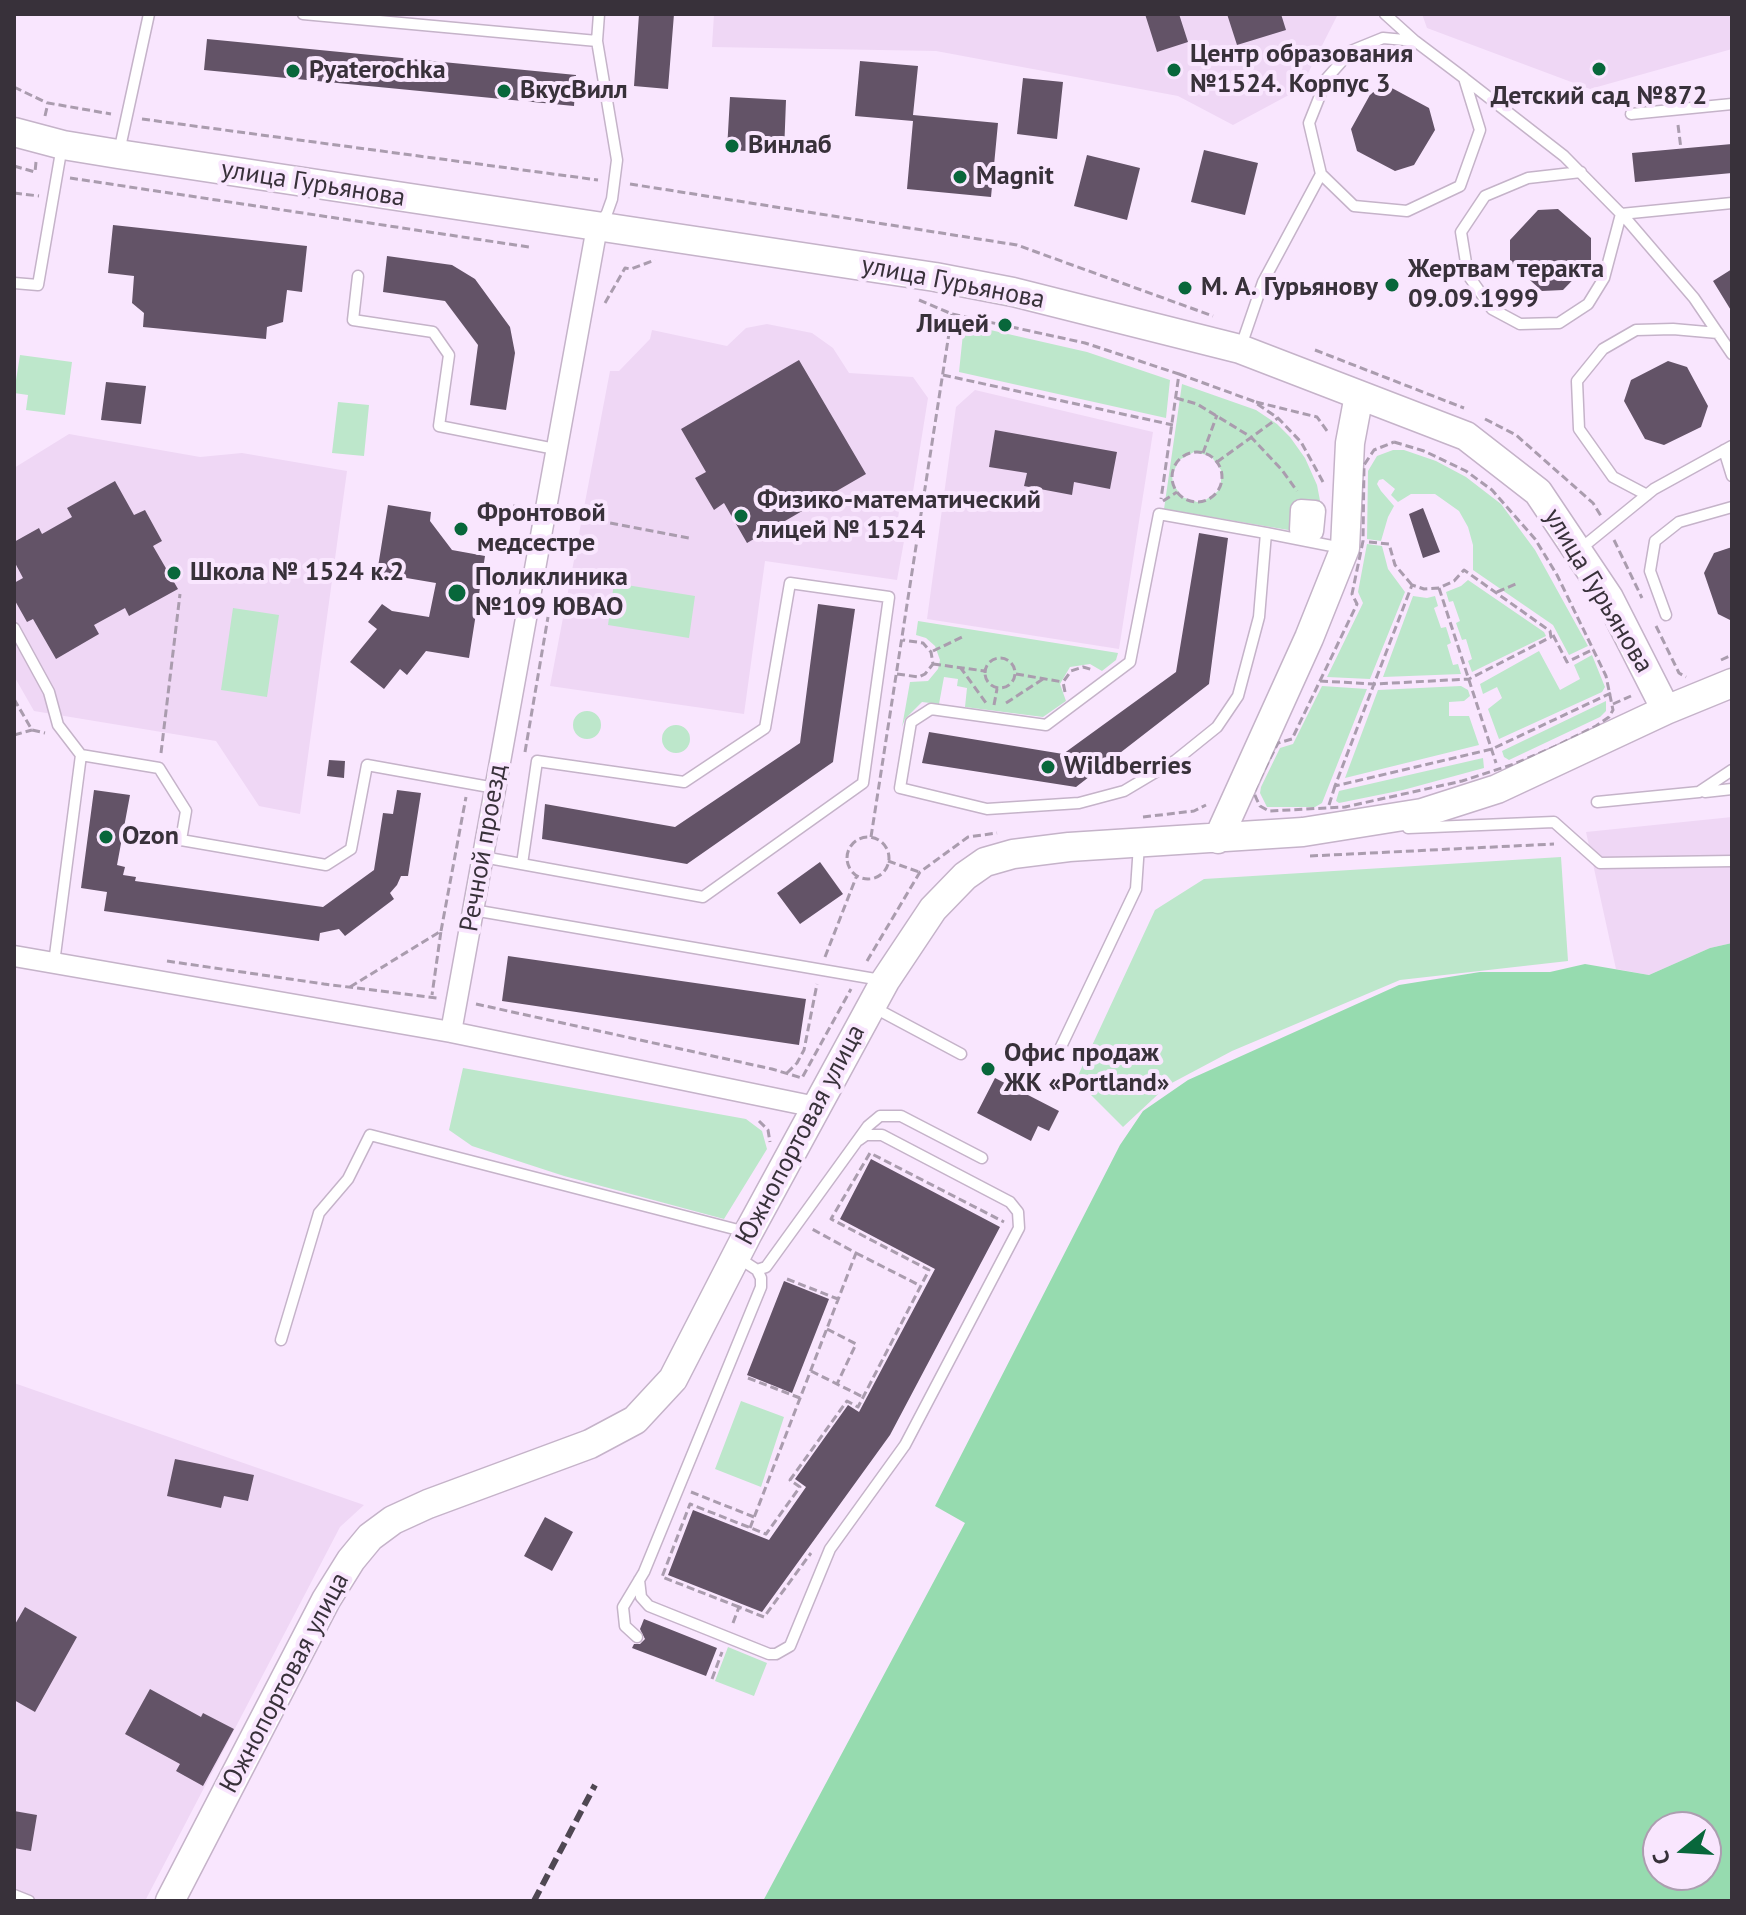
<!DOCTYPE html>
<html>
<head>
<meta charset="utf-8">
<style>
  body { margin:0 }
  #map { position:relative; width:1746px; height:1915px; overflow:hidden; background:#f9e6fe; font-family:"PT Sans",sans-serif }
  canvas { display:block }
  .frame { position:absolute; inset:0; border:16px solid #38313a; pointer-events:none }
  .north { position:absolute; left:1642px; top:1811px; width:80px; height:80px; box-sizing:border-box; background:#f9e6fe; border:2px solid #ac9eb0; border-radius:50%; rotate:252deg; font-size:22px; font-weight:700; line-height:32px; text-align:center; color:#38313a }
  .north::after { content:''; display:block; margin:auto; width:28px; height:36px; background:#08673b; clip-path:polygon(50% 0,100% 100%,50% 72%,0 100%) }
</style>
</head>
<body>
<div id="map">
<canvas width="1746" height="1915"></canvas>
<div class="frame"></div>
<div class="north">С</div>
</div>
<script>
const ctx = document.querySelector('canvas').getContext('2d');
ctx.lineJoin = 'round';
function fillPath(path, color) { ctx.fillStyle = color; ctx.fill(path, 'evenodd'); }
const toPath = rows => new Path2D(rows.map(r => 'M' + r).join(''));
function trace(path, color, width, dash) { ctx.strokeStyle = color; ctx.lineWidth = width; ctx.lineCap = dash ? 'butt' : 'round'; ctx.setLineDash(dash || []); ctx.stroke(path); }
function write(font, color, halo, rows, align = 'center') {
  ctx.font = font + ' "PT Sans",sans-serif'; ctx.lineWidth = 8; ctx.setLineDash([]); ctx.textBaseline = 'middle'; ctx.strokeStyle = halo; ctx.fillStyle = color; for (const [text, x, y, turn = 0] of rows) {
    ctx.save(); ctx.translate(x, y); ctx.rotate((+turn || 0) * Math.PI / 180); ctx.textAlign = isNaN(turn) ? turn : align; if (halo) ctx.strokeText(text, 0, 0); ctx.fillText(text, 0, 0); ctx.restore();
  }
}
const built = toPath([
  [714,14,1338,14,1300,89,1233,125,1178,96,936,51,712,47],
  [1422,14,1732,14,1732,49,1590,89,1427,28],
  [767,324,812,333,833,348,849,373,913,377,928,398,911,504,900,503,897,528,906,530,897,580,765,561,744,714,550,686,610,371,619,371,650,339,652,330,727,346,746,328],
  [975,390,1153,432,1119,649,927,619,956,407],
  [69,434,200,457,242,453,347,471,300,814,259,806,216,741,34,711,14,676,14,468],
  [1732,817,1732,943,1710,948,1649,975,1616,969,1586,832],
  [14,1383,364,1505,340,1527,145,1901,14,1901]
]);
const green = toPath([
  [964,324,1087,352,1170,380,1166,418,959,372],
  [20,355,72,362,65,415,26,410,28,395,14,393],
  [1182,384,1256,410,1277,424,1290,437,1305,458,1317,485,1322,511,1318,535,1164,509],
  [1194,452,1211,456,1221,470,1221,486,1217,492,1204,501,1197,502,1182,497,1173,484,1172,475,1179,460],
  [338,402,369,405,364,456,332,453],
  [1393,450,1404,450,1436,461,1466,477,1501,504,1535,550,1588,646,1569,655,1553,625,1473,570,1473,545,1468,527,1459,511,1435,494,1411,494,1398,502,1391,495,1395,489,1383,479,1379,480,1377,484,1381,491,1394,506,1388,517,1381,541,1367,539,1368,471,1377,456],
  [1367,544,1382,546,1388,569,1405,592,1370,679,1327,677,1363,603,1358,592],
  [1468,580,1544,632,1546,636,1472,672,1468,661,1472,659,1466,639,1462,640,1456,623,1460,621,1453,601,1449,602,1446,592,1461,586],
  [614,583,695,596,689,638,608,625],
  [1413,596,1427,598,1435,596,1438,606,1434,608,1441,628,1446,627,1451,643,1447,645,1453,665,1458,664,1461,674,1383,677],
  [233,608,279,615,267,697,221,690],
  [918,621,1118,653,1116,660,1102,671,1090,664,1070,667,1060,684,1066,701,1043,717,965,707,967,688,957,686,958,679,944,677,939,704,922,702,905,719,902,727,910,682,928,681,938,669,940,660,935,646,926,638,916,635],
  [1539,651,1560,690,1580,679,1574,665,1592,655,1605,687,1602,692,1499,739,1488,709,1502,698,1497,687,1483,694,1480,684],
  [1322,686,1367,689,1322,803,1315,807,1267,807,1260,793,1261,787,1280,748,1293,744],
  [1461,686,1468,690,1470,696,1464,701,1449,702,1449,716,1469,716,1479,745,1345,778,1378,690],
  [1606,701,1606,711,1600,717,1509,760,1504,757,1502,751],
  '573 725a14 14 0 1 1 28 0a14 14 0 1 1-28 0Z',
  '662 739a14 14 0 1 1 28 0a14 14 0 1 1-28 0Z',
  [1483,758,1484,768,1403,790,1339,803,1336,801,1339,791],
  [1561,857,1568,961,1400,980,1232,1051,1168,1085,1123,1127,1076,1080,1155,910,1204,879],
  [463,1068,746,1119,762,1131,767,1149,724,1219,564,1176,472,1146,449,1130],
  [741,1401,784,1417,761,1487,715,1469],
  [728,1647,767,1663,754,1696,715,1681]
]);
const water = toPath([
  [1732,943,1732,1901,763,1901,965,1523,935,1506,1120,1145,1143,1111,1188,1080,1399,985,1480,972,1550,972,1585,964,1649,975,1710,948],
  [1658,1827,1706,1827,1706,1875,1658,1875]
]);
const building = toPath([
  [639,14,674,14,668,89,634,86],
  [1145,14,1179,14,1188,42,1157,52],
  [1227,14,1281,14,1286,30,1237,45],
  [207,39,576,75,574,106,204,70],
  [860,61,918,66,913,115,998,123,991,197,907,189,913,121,855,116],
  [1023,78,1063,82,1057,139,1017,134],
  [1390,87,1429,108,1435,130,1414,165,1395,171,1357,151,1351,129,1371,93],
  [730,97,786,100,784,153,727,150],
  [1732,144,1732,173,1635,182,1632,153],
  [1204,150,1258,163,1245,215,1191,202],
  [1087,155,1140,168,1127,220,1074,206],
  [1558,209,1591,238,1591,261,1563,290,1542,291,1510,262,1510,240,1538,210],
  [113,225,307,246,302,292,287,290,283,322,267,327,266,339,143,327,144,313,132,303,134,276,108,273],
  [387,256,452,265,475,279,510,327,515,353,506,410,470,405,478,345,445,301,383,292],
  [1732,269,1732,312,1713,281],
  [799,360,866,474,747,543,724,503,714,510,695,478,706,472,681,429],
  [1668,361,1687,367,1708,406,1701,427,1664,445,1645,439,1624,401,1631,380],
  [106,382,146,386,141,424,101,420],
  [995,430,1117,452,1110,489,1074,482,1072,495,1024,486,1027,473,989,467],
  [115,481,134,515,145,510,162,541,153,546,178,589,129,616,125,608,94,625,99,634,56,659,33,619,27,622,14,599,14,583,23,578,14,561,14,542,39,528,42,534,72,517,67,508],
  [388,505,431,512,430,521,452,550,485,556,469,658,426,651,407,675,400,669,384,689,350,662,377,629,368,622,382,604,392,611,429,617,436,583,377,573],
  [1423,508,1440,552,1423,558,1409,514],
  [1199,533,1228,538,1209,684,1076,787,922,763,929,732,1063,754,1176,672],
  [1732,547,1732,621,1718,614,1704,573,1714,553],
  [818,604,855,609,833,762,687,864,542,839,545,804,675,827,800,743],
  [329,760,345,761,344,778,327,776],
  [94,790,130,795,117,865,125,867,123,875,136,877,135,881,323,907,374,870,383,813,393,814,397,790,421,793,408,876,401,876,397,885,390,893,394,899,345,936,339,929,320,933,319,941,104,911,107,892,81,888],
  [820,862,843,894,800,924,777,893],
  [508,956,806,999,799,1045,502,1001],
  [995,1078,1059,1111,1049,1131,1038,1126,1031,1141,977,1113],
  [871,1159,1000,1227,890,1435,762,1612,668,1575,693,1510,769,1540,806,1487,795,1479,848,1405,859,1412,935,1269,840,1219],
  [784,1281,829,1299,792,1393,747,1375],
  [175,1459,254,1475,248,1501,224,1496,221,1508,167,1496],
  [545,1517,573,1532,552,1571,524,1556],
  [25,1607,77,1637,35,1712,14,1700,14,1626],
  [644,1619,717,1648,706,1676,632,1648,634,1644,640,1644,645,1639,640,1629],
  [150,1689,201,1717,203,1713,234,1729,203,1786,176,1771,180,1764,125,1734],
  [14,1811,37,1815,31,1851,14,1848]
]);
const path = toPath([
  [14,87,47,103],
  [45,116,48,103,111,114],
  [142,119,598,180],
  [1678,125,1681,149],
  [14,166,35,172,36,162],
  [70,178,529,247],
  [630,184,1017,245,1213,316],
  [14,193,39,196],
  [919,300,952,314,1085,343,1179,374,1161,499],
  [605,303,625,268,631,269,655,260],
  [1315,350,1464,408],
  [1179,374,1253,401,1278,418,1301,442,1323,482],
  [943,375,1173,425],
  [1176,398,1197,404,1251,437,1282,470,1297,491],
  [1256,402,1317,417,1327,431],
  [1485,419,1516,435,1593,503,1601,516],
  [1394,442,1424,451,1466,471,1492,490,1535,539,1557,575,1606,676,1613,710,1609,717,1596,726,1554,747,1514,764,1462,781,1345,807,1269,811,1260,806,1257,800,1254,793,1257,784,1278,743,1292,739,1357,604,1352,594,1363,541,1364,465,1374,450,1394,442],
  '1172 477a25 25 0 1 1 50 0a25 25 0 1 1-50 0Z',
  [1203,453,1217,415],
  [1217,462,1278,418],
  [1163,501,1177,492],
  [513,506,528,509],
  [563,514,689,538],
  [1614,540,1642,598],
  [1369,542,1389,544,1395,565,1412,585],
  [1439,588,1496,763],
  [1497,592,1518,583],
  [1656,626,1679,673,1686,677],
  [1553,635,1567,662,1594,649],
  [933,651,962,637],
  '985 673a15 15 0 1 1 30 0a15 15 0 1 1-30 0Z',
  [1721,660,1732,655],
  [933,664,985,671],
  [960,667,986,703],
  [897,674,919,677,925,674,933,664,931,652,923,643,903,640],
  [1016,674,1063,682],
  [1320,681,1374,684,1469,679,1551,637,1550,631,1464,570,1454,581,1439,588,1424,589,1412,585,1374,684,1335,786,1492,749,1611,693],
  [1065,692,1063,682,1071,671,1083,667,1093,670],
  [14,699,32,730,45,733],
  [1006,703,1043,679],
  [1613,704,1631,696],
  [994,705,997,689],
  [14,735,32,730],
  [525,752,548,617],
  [161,753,180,594],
  [1329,805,1335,786],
  [1143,817,1194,811,1206,805],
  [871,837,952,314],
  '847 858a21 21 0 1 1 42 0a21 21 0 1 1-42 0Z',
  [1310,856,1554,844],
  [888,861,919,872],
  [441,931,466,797],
  [825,957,857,875],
  [167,961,324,984,437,998],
  [867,961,920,872,968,837,997,833],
  [350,987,441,931,432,995],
  [476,1004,772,1069,802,1078,851,989],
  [787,1073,797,1063,804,1050,817,984],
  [759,1121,768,1130,770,1142],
  [856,1253,919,1285],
  [787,1279,838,1299],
  [827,1329,856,1344,837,1384],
  [811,1371,863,1397],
  [748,1378,800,1398],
  [691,1492,754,1517],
  [750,1528,856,1253,812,1229],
  [739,1607,662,1577,690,1504,766,1534,800,1487,790,1480,847,1401,858,1407,929,1270,831,1219,870,1153,1004,1222],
  [733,1623,739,1607,764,1617,811,1553],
  [712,1679,722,1652]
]);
const lane = toPath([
  [303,14,597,41,599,14],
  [1385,14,1416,42],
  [1383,38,1415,41,1464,78,1480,130,1460,186,1407,211,1354,206,1321,174,1309,123,1327,78,1351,51,1383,38],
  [597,41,617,160,612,199,607,213,601,222],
  [1465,79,1564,156,1628,221,1694,298,1732,354],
  [1631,114,1732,104],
  [119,152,149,14],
  [1581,172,1528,178,1485,196,1461,232,1468,275,1492,309,1520,324,1559,323,1588,304,1604,278,1621,214,1732,203],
  [358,276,353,320,433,332,449,355,439,426,555,449],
  [14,283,38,285,62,146],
  [1240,349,1263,282,1321,174],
  [1724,450,1732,476],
  [1647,495,1613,477,1579,429,1577,381,1603,349,1636,330,1673,329,1718,333],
  [1159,514,1266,533,1259,617,1238,696,1217,727,1176,760,1124,791,1079,803,987,809,900,788,911,722,931,709,1046,725,1130,662,1159,514],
  [1266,533,1342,548],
  [1579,550,1654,489,1732,446],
  [1666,615,1650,571,1655,541,1679,522,1732,507],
  [14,628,49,692,58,725,81,755],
  [1705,792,1732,789],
  [1597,802,1699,792,1732,770],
  [1408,828,1554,822,1600,863,1732,861],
  [483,857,703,897,863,783,889,597,790,583,765,728,684,782,537,761,522,864],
  [473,910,881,980],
  [54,963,81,755,159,768,186,811,181,840,326,865,351,849,367,765,495,788],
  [873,1007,961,1054],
  [1058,1053,1136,889,1139,845],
  [757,1270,766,1267,868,1126,880,1116,901,1116,982,1158],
  [281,1340,319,1213,348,1179,370,1135,746,1232],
  [639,1580,641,1597,649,1606,769,1654,776,1654,790,1646,830,1549,905,1445,1019,1228,1018,1212,1010,1202,882,1135,866,1135,859,1140],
  [637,1637,625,1626,623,1607,644,1572,761,1287,761,1278,757,1270,737,1257],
  [14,1895,29,1901]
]);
const street = toPath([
  [1301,510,1315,511,1313,531,1300,530,1301,510],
  [14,956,451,1032,816,1107],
  [451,1032,597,227]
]);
const secondary = toPath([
  [14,132,63,145,118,154,935,277,1013,292,1240,349,1466,436,1538,492,1609,598,1666,710],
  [1218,839,1309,638,1345,548,1350,443,1359,395],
  [170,1901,326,1600,351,1560,370,1537,393,1520,428,1504,590,1444,635,1420,673,1379,748,1233,885,981,933,909,965,876,985,862,1013,854,1069,847,1303,832,1422,813,1497,789,1666,710,1732,683]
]);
const rail = toPath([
  [534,1901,595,1785]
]);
const markers = [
  [1599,69,8,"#08673b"],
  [1174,70,8,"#08673b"],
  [293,71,8,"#08673b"],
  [504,91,8,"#08673b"],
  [732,146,8,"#08673b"],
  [960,177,8,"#08673b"],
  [1392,285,8,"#08673b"],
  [1185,288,8,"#08673b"],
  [1005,325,8,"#08673b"],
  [741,516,8,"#08673b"],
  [461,529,8,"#08673b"],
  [174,573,8,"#08673b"],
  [457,593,10,"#08673b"],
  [1048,767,8,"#08673b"],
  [106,837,8,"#08673b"],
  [988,1069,8,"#08673b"]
];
const poiNames = [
  ["Центр образования",1190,55],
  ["№1524. Корпус 3",1190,85],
  ["Pyaterochka",309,71],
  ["ВкусВилл",520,91],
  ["Детский сад №872",1599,97,"center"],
  ["Винлаб",748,146],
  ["Magnit",976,177],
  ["Жертвам теракта",1408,270],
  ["09.09.1999",1408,300],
  ["М. А. Гурьянову",1201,288],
  ["Лицей",989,325,"right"],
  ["Физико-математический",757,501],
  ["лицей № 1524",757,531],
  ["Фронтовой",477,514],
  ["медсестре",477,544],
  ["Школа № 1524 к.2",190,573],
  ["Поликлиника",475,578],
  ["№109 ЮВАО",475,608],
  ["Wildberries",1064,767],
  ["Ozon",122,837],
  ["Офис продаж",1004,1054],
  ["ЖК «Portland»",1004,1084]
];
const streetNames = [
  ["улица Гурьянова",313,184,9],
  ["улица Гурьянова",953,283,11],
  ["улица Гурьянова",1598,591,59],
  ["Речной проезд",484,848,-80],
  ["Южнопортовая улица",801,1135,-62],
  ["Южнопортовая улица",285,1683,-62]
];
fillPath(built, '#efd7f5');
fillPath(green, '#bde7cb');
fillPath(water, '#96dbaf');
fillPath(building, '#635367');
trace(lane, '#c5b3c9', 13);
trace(street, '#c5b3c9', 23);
trace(secondary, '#c5b3c9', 31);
trace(path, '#aa9cae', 3, [8, 4]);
trace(lane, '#fff', 10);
trace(street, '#fff', 20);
trace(secondary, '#fff', 28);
trace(rail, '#4f4752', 6, [12, 6]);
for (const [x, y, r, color] of markers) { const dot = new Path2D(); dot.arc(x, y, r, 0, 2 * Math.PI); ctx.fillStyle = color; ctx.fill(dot); trace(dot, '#f9e6fe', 3); }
write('bold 26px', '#38313a', '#f9e6fe', poiNames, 'left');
write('26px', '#38313a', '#f9e6fe', streetNames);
</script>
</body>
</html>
